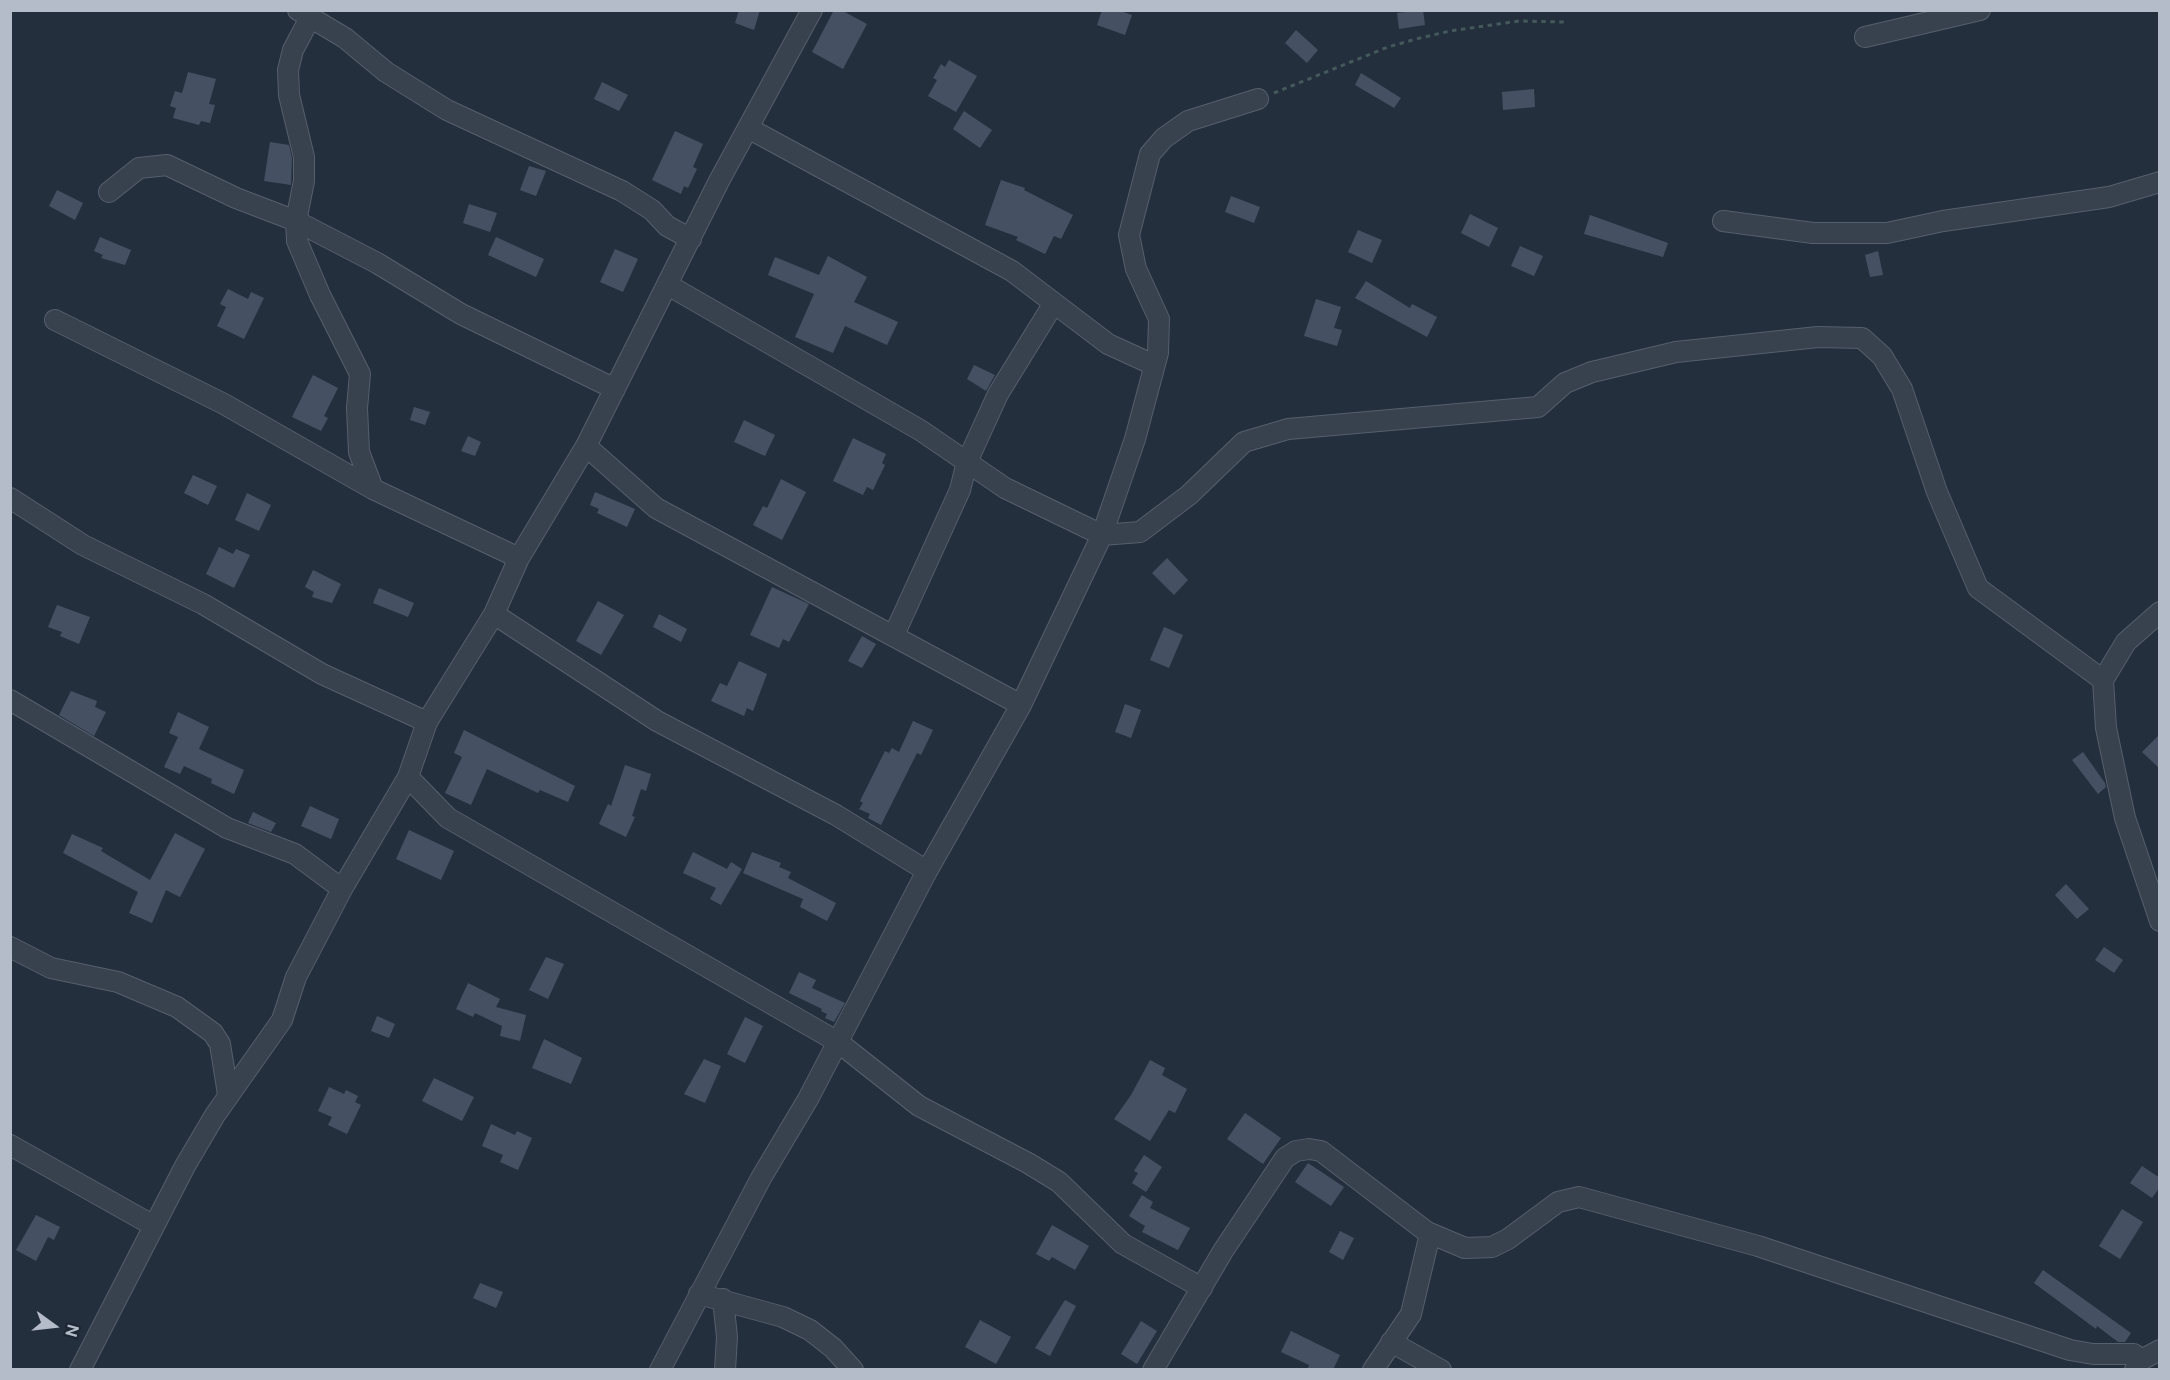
<!DOCTYPE html>
<html>
<head>
<meta charset="utf-8">
<style>
  body { margin:0 }
  #map { position:relative; width:2170px; height:1380px; overflow:hidden; background:#242f3e; font-family:"Public Sans",sans-serif }
  canvas { display:block }
  .frame { position:absolute; inset:0; border:12px solid #b4bcc9; pointer-events:none }
  .north { position:absolute; left:24px; top:1296px; width:60px; height:60px; -webkit-text-stroke:4px #1d2633; paint-order:stroke; rotate:105deg; font-size:16px; font-weight:700; line-height:24px; text-align:center; color:#b4bcc9 }
  .north::after { content:''; display:block; margin:auto; width:21px; height:27px; background:#b4bcc9; clip-path:polygon(50% 0,100% 100%,50% 72%,0 100%) }
</style>
</head>
<body>
<div id="map">
<canvas width="2170" height="1380"></canvas>
<div class="frame"></div>
<div class="north">N</div>
</div>
<script>
const ctx = document.querySelector('canvas').getContext('2d');
ctx.lineJoin = 'round';
function fillPath(path, color) { ctx.fillStyle = color; ctx.fill(path, 'evenodd'); }
const toPath = rows => new Path2D(rows.map(r => 'M' + r).join(''));
function trace(path, color, width, dash) { ctx.strokeStyle = color; ctx.lineWidth = width; ctx.lineCap = dash ? 'butt' : 'round'; ctx.setLineDash(dash || []); ctx.stroke(path); }
const building = toPath([
  [739,10,760,10,754,30,735,23],
  [834,10,841,10,867,24,843,69,812,52],
  [1102,10,1118,10,1132,15,1125,35,1097,25],
  [1423,10,1425,25,1399,29,1397,13],
  [1296,30,1318,50,1307,63,1285,43],
  [949,60,977,76,956,112,928,96,937,80,933,78,941,64,945,67],
  [188,72,216,79,209,104,215,105,210,123,201,121,199,125,173,118,176,108,170,106,175,91,182,93],
  [1361,73,1401,98,1394,108,1355,85],
  [602,82,628,95,619,111,594,99],
  [1534,89,1535,107,1503,110,1502,92],
  [964,111,992,130,980,148,953,129],
  [675,131,703,144,693,167,697,169,688,188,684,186,681,194,652,180],
  [270,142,289,145,292,158,291,185,264,181],
  [529,166,546,171,536,196,520,190],
  [1001,180,1025,188,1024,190,1073,215,1061,239,1054,236,1045,254,1016,240,1018,237,985,225],
  [57,190,83,203,75,220,49,206],
  [1231,196,1260,207,1254,223,1225,212],
  [469,204,497,213,490,232,463,223],
  [1470,214,1498,228,1489,247,1461,233],
  [1590,215,1668,243,1663,257,1584,234],
  [1358,230,1382,240,1372,263,1348,252],
  [100,237,131,250,125,265,101,258,103,255,94,251],
  [496,237,544,259,536,277,488,255],
  [1520,246,1543,256,1534,276,1511,266],
  [615,249,638,259,623,292,600,282],
  [1878,251,1883,275,1870,277,1865,255],
  [828,256,867,277,854,302,898,322,887,345,845,326,833,353,795,337,814,294,768,275,775,257,819,275],
  [1366,281,1410,308,1412,304,1437,317,1427,337,1355,298],
  [228,289,248,299,251,292,264,298,244,339,217,326,226,307,220,304],
  [1316,299,1341,307,1334,328,1342,330,1337,346,1304,336],
  [974,365,995,375,986,391,967,379],
  [313,375,338,388,324,416,328,418,321,431,292,417],
  [414,407,430,412,425,425,410,420],
  [744,420,775,435,765,456,734,442],
  [468,436,481,442,475,456,461,451],
  [853,438,886,454,882,463,885,465,873,490,867,487,863,495,833,481],
  [193,475,217,486,208,505,184,493],
  [781,479,806,492,782,540,753,525,763,506,767,508],
  [595,492,635,509,627,527,597,513,599,509,590,505],
  [247,493,271,505,259,531,235,520],
  [219,547,233,554,236,549,250,555,234,588,206,574],
  [1167,558,1188,580,1174,595,1152,573],
  [313,570,341,584,332,603,312,597,314,592,305,587],
  [772,587,809,604,789,642,783,639,779,648,750,635],
  [379,588,414,603,408,617,373,603],
  [598,601,624,615,601,655,576,641],
  [57,605,90,617,79,644,60,636,62,632,48,627],
  [659,614,687,629,681,642,653,627],
  [1164,627,1183,635,1169,668,1150,660],
  [862,636,876,644,862,668,848,661],
  [739,661,767,674,753,711,747,708,744,716,711,701,720,683,727,686],
  [71,691,97,701,95,707,106,712,94,736,59,715],
  [1125,704,1141,710,1131,738,1115,732],
  [178,712,209,727,199,749,244,770,234,794,211,783,212,779,184,766,180,774,164,767,178,737,169,733],
  [913,721,933,730,921,755,917,753,881,825,868,818,870,814,859,809,863,803,860,801,885,751,889,753,892,748,899,752],
  [464,730,575,786,568,802,540,790,538,793,487,769,471,805,445,793,462,757,454,753],
  [2160,734,2160,769,2142,752],
  [2083,752,2105,783,2106,787,2098,794,2072,760],
  [625,765,651,774,646,791,641,789,632,816,635,817,626,837,599,824,608,804,611,806],
  [310,806,339,819,331,839,301,826],
  [253,812,276,823,271,832,248,823],
  [409,830,454,851,441,880,396,859],
  [175,833,205,849,180,897,166,890,152,923,129,913,138,892,63,853,72,834,103,848,101,851,150,880],
  [693,852,727,869,731,862,742,869,721,905,710,899,716,888,683,873],
  [752,852,781,863,779,867,791,872,788,878,836,903,827,921,800,907,803,899,743,873],
  [2066,884,2089,909,2077,919,2055,895],
  [2104,947,2123,960,2114,973,2095,960],
  [546,957,564,964,548,999,529,990],
  [799,972,816,980,812,988,845,1003,834,1022,825,1018,827,1014,821,1011,822,1009,789,993],
  [468,983,500,999,496,1007,526,1015,520,1041,500,1036,502,1026,475,1013,473,1017,456,1009],
  [377,1016,395,1024,389,1038,371,1031],
  [745,1017,763,1026,745,1063,727,1054],
  [544,1039,582,1058,571,1084,532,1068],
  [704,1059,721,1066,705,1103,684,1094],
  [1150,1060,1165,1068,1162,1075,1187,1089,1175,1113,1169,1110,1150,1141,1114,1119,1131,1095],
  [434,1078,474,1097,462,1121,422,1101],
  [329,1087,344,1094,346,1090,358,1096,355,1102,361,1105,347,1134,328,1125,332,1117,318,1111],
  [1245,1113,1281,1138,1263,1164,1227,1139],
  [491,1124,515,1135,517,1131,532,1138,518,1170,500,1162,503,1155,482,1146],
  [1144,1155,1162,1167,1146,1192,1132,1183,1138,1173,1134,1171],
  [1308,1163,1344,1187,1331,1206,1295,1182],
  [2142,1166,2160,1178,2160,1187,2152,1198,2130,1183],
  [1142,1195,1153,1202,1150,1208,1190,1228,1178,1250,1142,1232,1145,1226,1129,1216],
  [2122,1209,2143,1222,2120,1259,2099,1246],
  [36,1215,60,1227,54,1240,48,1237,36,1261,16,1250],
  [1052,1225,1089,1246,1075,1270,1052,1257,1049,1261,1036,1254],
  [1340,1231,1354,1238,1343,1260,1329,1252],
  [2043,1270,2131,1333,2125,1342,2118,1342,2097,1326,2096,1329,2034,1283],
  [480,1283,503,1292,496,1308,473,1298],
  [1065,1300,1076,1306,1050,1356,1035,1348],
  [980,1320,1011,1337,996,1364,965,1347],
  [1141,1321,1157,1331,1137,1364,1121,1354],
  [1291,1331,1340,1355,1333,1370,1307,1370,1309,1365,1281,1352]
]);
const path = toPath([
  [1274,93,1388,47,1416,39,1450,31,1519,21,1564,22]
]);
const street = toPath([
  [298,10,345,38,386,72,447,110,622,191,652,210,667,226,691,239],
  [310,18,293,50,288,70,289,95,304,157,304,181,296,221,297,241,320,295,360,374,357,408,359,452,373,489],
  [1865,37,1980,10],
  [748,128,1012,271,1054,303],
  [109,192,139,168,167,165,236,198,296,221,377,263,461,314,615,389],
  [1723,221,1813,233,1887,233,1943,221,2109,197,2160,182],
  [668,285,920,430,1005,488,1102,535,1140,532,1189,495,1244,442,1288,429,1538,407,1565,383,1592,372,1676,352,1818,337,1862,338,1882,356,1902,389,1937,492,1978,588,2103,680],
  [55,320,224,404,373,489,519,558],
  [586,446,656,508,1021,705],
  [10,498,83,545,203,604,322,674,427,722],
  [2160,612,2126,642,2103,680,2106,728,2125,818,2160,921],
  [494,614,657,721,836,815,927,871],
  [894,635,960,490,967,462,998,394,1054,303,1108,344,1154,365],
  [10,700,227,828,295,854,342,889],
  [408,777,427,722,494,614,519,558,586,446,719,181,812,10],
  [10,947,51,968,118,982,177,1007,213,1033,220,1044,228,1094],
  [10,1145,154,1226],
  [1427,1232,1465,1248,1492,1247,1508,1239,1558,1202,1579,1197,1758,1246,2070,1350,2093,1354,2134,1354,2141,1360],
  [699,1294,783,1317,810,1330,833,1348,853,1370],
  [723,1299,727,1337,725,1370],
  [1391,1342,1441,1370],
  [80,1370,185,1166,215,1115,282,1020,296,977,342,889,408,777,448,818,838,1042,919,1106,1028,1163,1059,1182,1123,1244,1202,1288],
  [660,1370,761,1178,808,1099,927,871,1021,705,1102,535,1135,439,1158,353,1159,319,1136,269,1129,235,1150,154,1164,138,1188,121,1258,99],
  [1153,1370,1223,1251,1285,1158,1296,1151,1309,1149,1321,1151,1427,1232,1429,1238,1411,1314,1373,1370],
  [2135,1370,2141,1360,2160,1350]
]);
fillPath(building, '#455162');
trace(street, '#565f6c', 22);
trace(path, '#44595c', 3, [4.5, 4.5]);
trace(street, '#38414e', 20);
</script>
</body>
</html>
